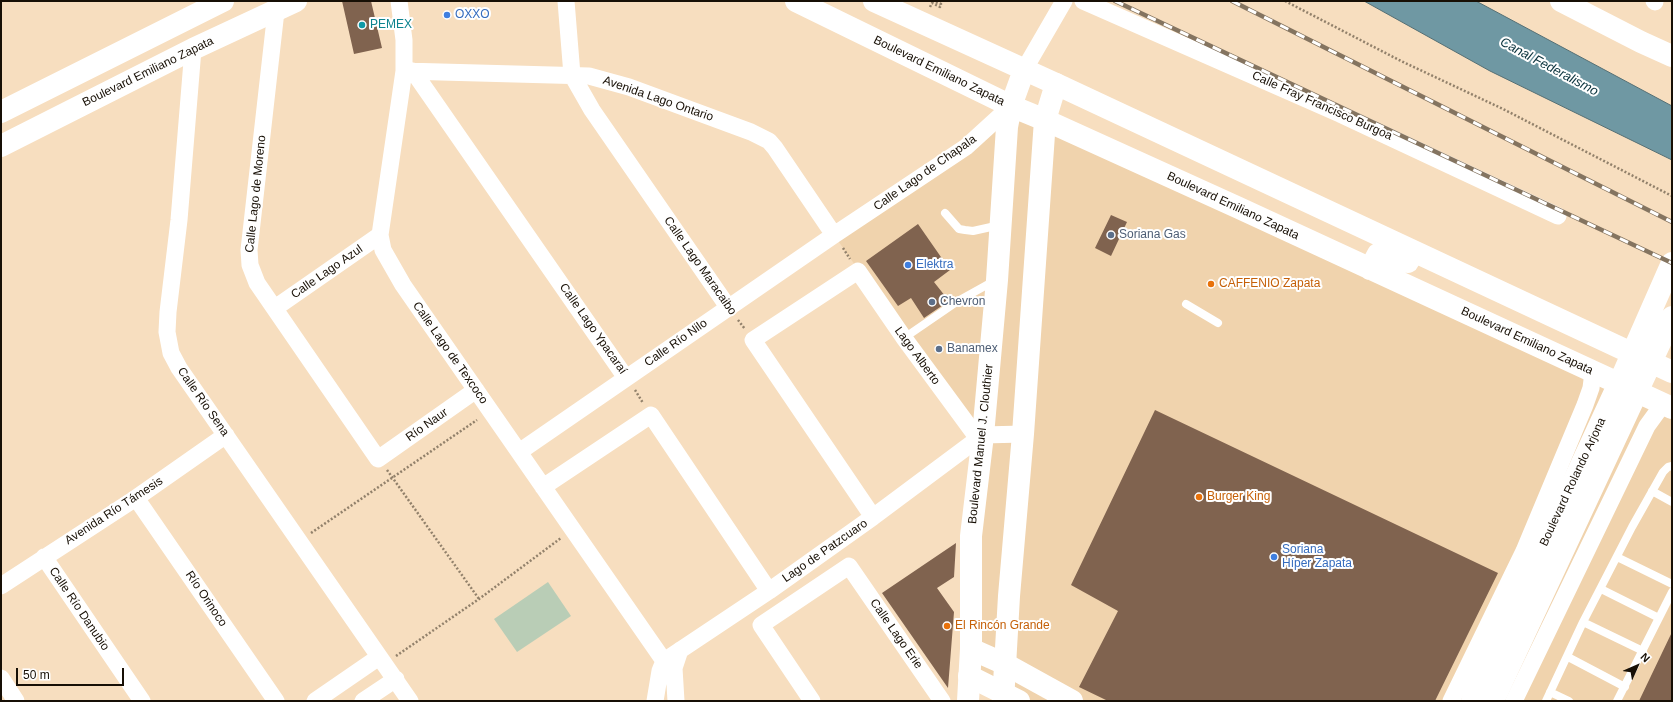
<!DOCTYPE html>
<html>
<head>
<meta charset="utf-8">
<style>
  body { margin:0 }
  #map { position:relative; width:1673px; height:702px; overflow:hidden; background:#f7debf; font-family:Helvetica,sans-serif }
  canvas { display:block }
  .frame { position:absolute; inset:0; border:2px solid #170f05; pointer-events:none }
  .north { position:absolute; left:1617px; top:646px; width:40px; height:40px; -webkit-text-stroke:3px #fff; paint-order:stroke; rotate:45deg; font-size:11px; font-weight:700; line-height:16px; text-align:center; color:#170f05 }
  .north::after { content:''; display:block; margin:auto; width:14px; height:18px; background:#170f05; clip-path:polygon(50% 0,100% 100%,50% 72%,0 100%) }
  .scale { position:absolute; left:16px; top:668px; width:108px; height:18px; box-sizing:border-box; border:2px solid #170f05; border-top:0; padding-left:5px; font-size:12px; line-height:14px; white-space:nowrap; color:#170f05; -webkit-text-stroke:3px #fff; paint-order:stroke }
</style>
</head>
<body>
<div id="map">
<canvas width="1673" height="702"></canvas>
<div class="frame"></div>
<div class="north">N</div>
<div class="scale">50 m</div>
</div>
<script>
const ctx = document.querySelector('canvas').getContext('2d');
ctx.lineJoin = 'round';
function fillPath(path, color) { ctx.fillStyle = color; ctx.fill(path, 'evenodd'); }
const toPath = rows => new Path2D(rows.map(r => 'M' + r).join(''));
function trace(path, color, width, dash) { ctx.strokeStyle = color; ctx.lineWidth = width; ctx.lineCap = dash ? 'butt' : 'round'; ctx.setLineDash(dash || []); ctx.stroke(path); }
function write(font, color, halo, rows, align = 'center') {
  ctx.font = font + ' Helvetica,sans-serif'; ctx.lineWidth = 4; ctx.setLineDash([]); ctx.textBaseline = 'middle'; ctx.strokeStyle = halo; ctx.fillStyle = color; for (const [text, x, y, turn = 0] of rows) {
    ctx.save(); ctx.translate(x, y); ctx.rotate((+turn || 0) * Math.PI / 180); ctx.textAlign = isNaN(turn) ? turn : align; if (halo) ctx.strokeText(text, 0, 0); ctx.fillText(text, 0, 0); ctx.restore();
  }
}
const built = toPath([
  [1011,106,1672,408,1672,701,1018,701,969,676,982,447,834,235]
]);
const green = toPath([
  [548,582,571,616,517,652,494,619]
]);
const water = toPath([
  [1364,1,1476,1,1672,106,1672,160,1490,71,1364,1]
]);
const building = toPath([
  [342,1,371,1,382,48,354,54],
  [1111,215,1127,222,1111,256,1095,248],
  [918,224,950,270,934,282,949,301,924,318,911,298,898,306,866,261],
  [1155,410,1498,573,1435,701,1108,701,1079,687,1118,611,1071,585],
  [956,543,954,577,937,588,954,612,948,688,882,593],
  [1672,632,1672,701,1639,701]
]);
const path = toPath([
  [1285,1,1401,61,1503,109,1672,196],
  [930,7,932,3,940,7,941,4,932,1],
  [843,248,850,259],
  [738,320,745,329],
  [635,390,643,403],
  [387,470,479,599],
  [311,533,477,420],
  [396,656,479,599,561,538]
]);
const lane = toPath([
  [945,213,959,229,965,230,973,231,1000,225],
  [1186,304,1218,323],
  [904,338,958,301,994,281],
  [1652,491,1672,502],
  [1617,557,1672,584],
  [1601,589,1659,618],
  [1583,622,1643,651],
  [1568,657,1625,687],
  [1550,692,1569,701],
  [1546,701,1583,622,1632,527,1663,472,1668,467,1672,466],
  [1617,701,1672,592]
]);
const street = toPath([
  [399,1,404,40,404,71,380,235,383,250,403,285,664,661],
  [566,1,572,75,592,110,728,307],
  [1083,1,1340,114,1558,216],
  [1654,1,1655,2],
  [276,11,249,250,250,265,257,283,378,459,476,390],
  [193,49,179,220,168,312,167,332,171,353,179,368,410,701],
  [1024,70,1064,1],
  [404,71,589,76,629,87,751,132,769,141,775,148,834,235],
  [413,71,626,378],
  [275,308,380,235],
  [519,452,834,235,966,147,1011,106],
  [543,487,651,415,769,591],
  [136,498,276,701],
  [873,517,753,340,858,271,904,338,979,440],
  [44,557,142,701],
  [1,586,136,498,226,435],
  [1,678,16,701],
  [315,701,379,657],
  [363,701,396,679],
  [655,701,660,671,664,661,769,591,873,517,983,435,1023,434],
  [676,701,674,668,680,650],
  [812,701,761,625,849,566,942,701],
  [1451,701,1524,551,1585,405,1591,388,1593,372],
  [1514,701,1647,426,1663,404]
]);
const secondary = toPath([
  [1561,1,1641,42,1672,56],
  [1056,84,1672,372],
  [1045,120,1239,208,1672,408],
  [1370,269,1378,254,1383,252,1408,262],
  [971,649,1005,664,1072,701],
  [969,676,1019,701],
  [1472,701,1624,372,1672,263],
  [1493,701,1672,317]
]);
const primary = toPath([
  [796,1,1011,106,1045,120],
  [874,1,1056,84,1045,120,1023,434,1009,596,1003,701],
  [1,112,223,1],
  [1,146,193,49,296,1],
  [968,701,971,649,971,536,983,435,997,280,1007,127,1011,106,1024,70]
]);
const rail = toPath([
  [1115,1,1672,263],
  [1232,1,1672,222]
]);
const markers = [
  [447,15,4,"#3f7fe0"],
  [362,25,4,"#0f9aa8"],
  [1111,235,4,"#5c6f8a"],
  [908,265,4,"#3f7fe0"],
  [1211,284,4,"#e8710a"],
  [932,302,4,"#5c6f8a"],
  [939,349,4,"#5c6f8a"],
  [1199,497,4,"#e8710a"],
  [1274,557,4,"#3f7fe0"],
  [947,626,4,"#e8710a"]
];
const shopNames = [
  ["OXXO",455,15],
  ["Elektra",916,265],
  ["Soriana",1282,550],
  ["Híper Zapata",1282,564]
];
const cultureNames = [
  ["PEMEX",370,25]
];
const streetNames = [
  ["Boulevard Emiliano Zapata",939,71,26],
  ["Boulevard Emiliano Zapata",148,72,-26],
  ["Avenida Lago Ontario",658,99,19],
  ["Calle Fray Francisco Burgoa",1322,106,24],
  ["Calle Lago de Chapala",925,173,-35],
  ["Calle Lago de Moreno",256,194,-84],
  ["Boulevard Emiliano Zapata",1233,206,25],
  ["Calle Lago Maracaibo",700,266,55],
  ["Calle Lago Azul",327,272,-35],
  ["Calle Lago Ypacaraí",593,329,55],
  ["Boulevard Emiliano Zapata",1527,341,25],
  ["Calle Río Nilo",676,343,-35],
  ["Calle Lago de Texcoco",450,353,55],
  ["Lago Alberto",917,356,54],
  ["Calle Río Sena",203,402,55],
  ["Río Naur",427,425,-35],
  ["Boulevard Manuel J. Clouthier",981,444,-84],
  ["Boulevard Rolando Arjona",1573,482,-65],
  ["Avenida Río Támesis",114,511,-33],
  ["Lago de Patzcuaro",825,551,-35],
  ["Río Orinoco",206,599,56],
  ["Calle Río Danubio",79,609,56],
  ["Calle Lago Erie",896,634,55]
];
const serviceNames = [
  ["Soriana Gas",1119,235],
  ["Chevron",940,302],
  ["Banamex",947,349]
];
const foodNames = [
  ["CAFFENIO Zapata",1219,284],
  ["Burger King",1207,497],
  ["El Rincón Grande",955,626]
];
const waterNames = [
  ["Canal Federalismo",1549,67,28]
];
fillPath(built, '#f0d3ad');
fillPath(green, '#b9cdb6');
fillPath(water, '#6f98a3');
trace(water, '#556f74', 1);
fillPath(building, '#80634f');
trace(path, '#92816b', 2.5, [2, 2]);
trace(lane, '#fff', 8);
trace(street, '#fff', 17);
trace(secondary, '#fff', 22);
trace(primary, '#fff', 22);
trace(rail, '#847460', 4.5);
trace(rail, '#fff', 3, [9]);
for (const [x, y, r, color] of markers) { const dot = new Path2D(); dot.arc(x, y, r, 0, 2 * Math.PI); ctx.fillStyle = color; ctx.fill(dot); trace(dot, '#fff', 1.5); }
write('12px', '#366cbe', '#fff', shopNames, 'left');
write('12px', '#0d838f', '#fff', cultureNames, 'left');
write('12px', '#170f05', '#fff', streetNames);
write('12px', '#4e5e75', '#fff', serviceNames, 'left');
write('12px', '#c56008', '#fff', foodNames, 'left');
write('italic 13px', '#0a333d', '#fff', waterNames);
</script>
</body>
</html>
